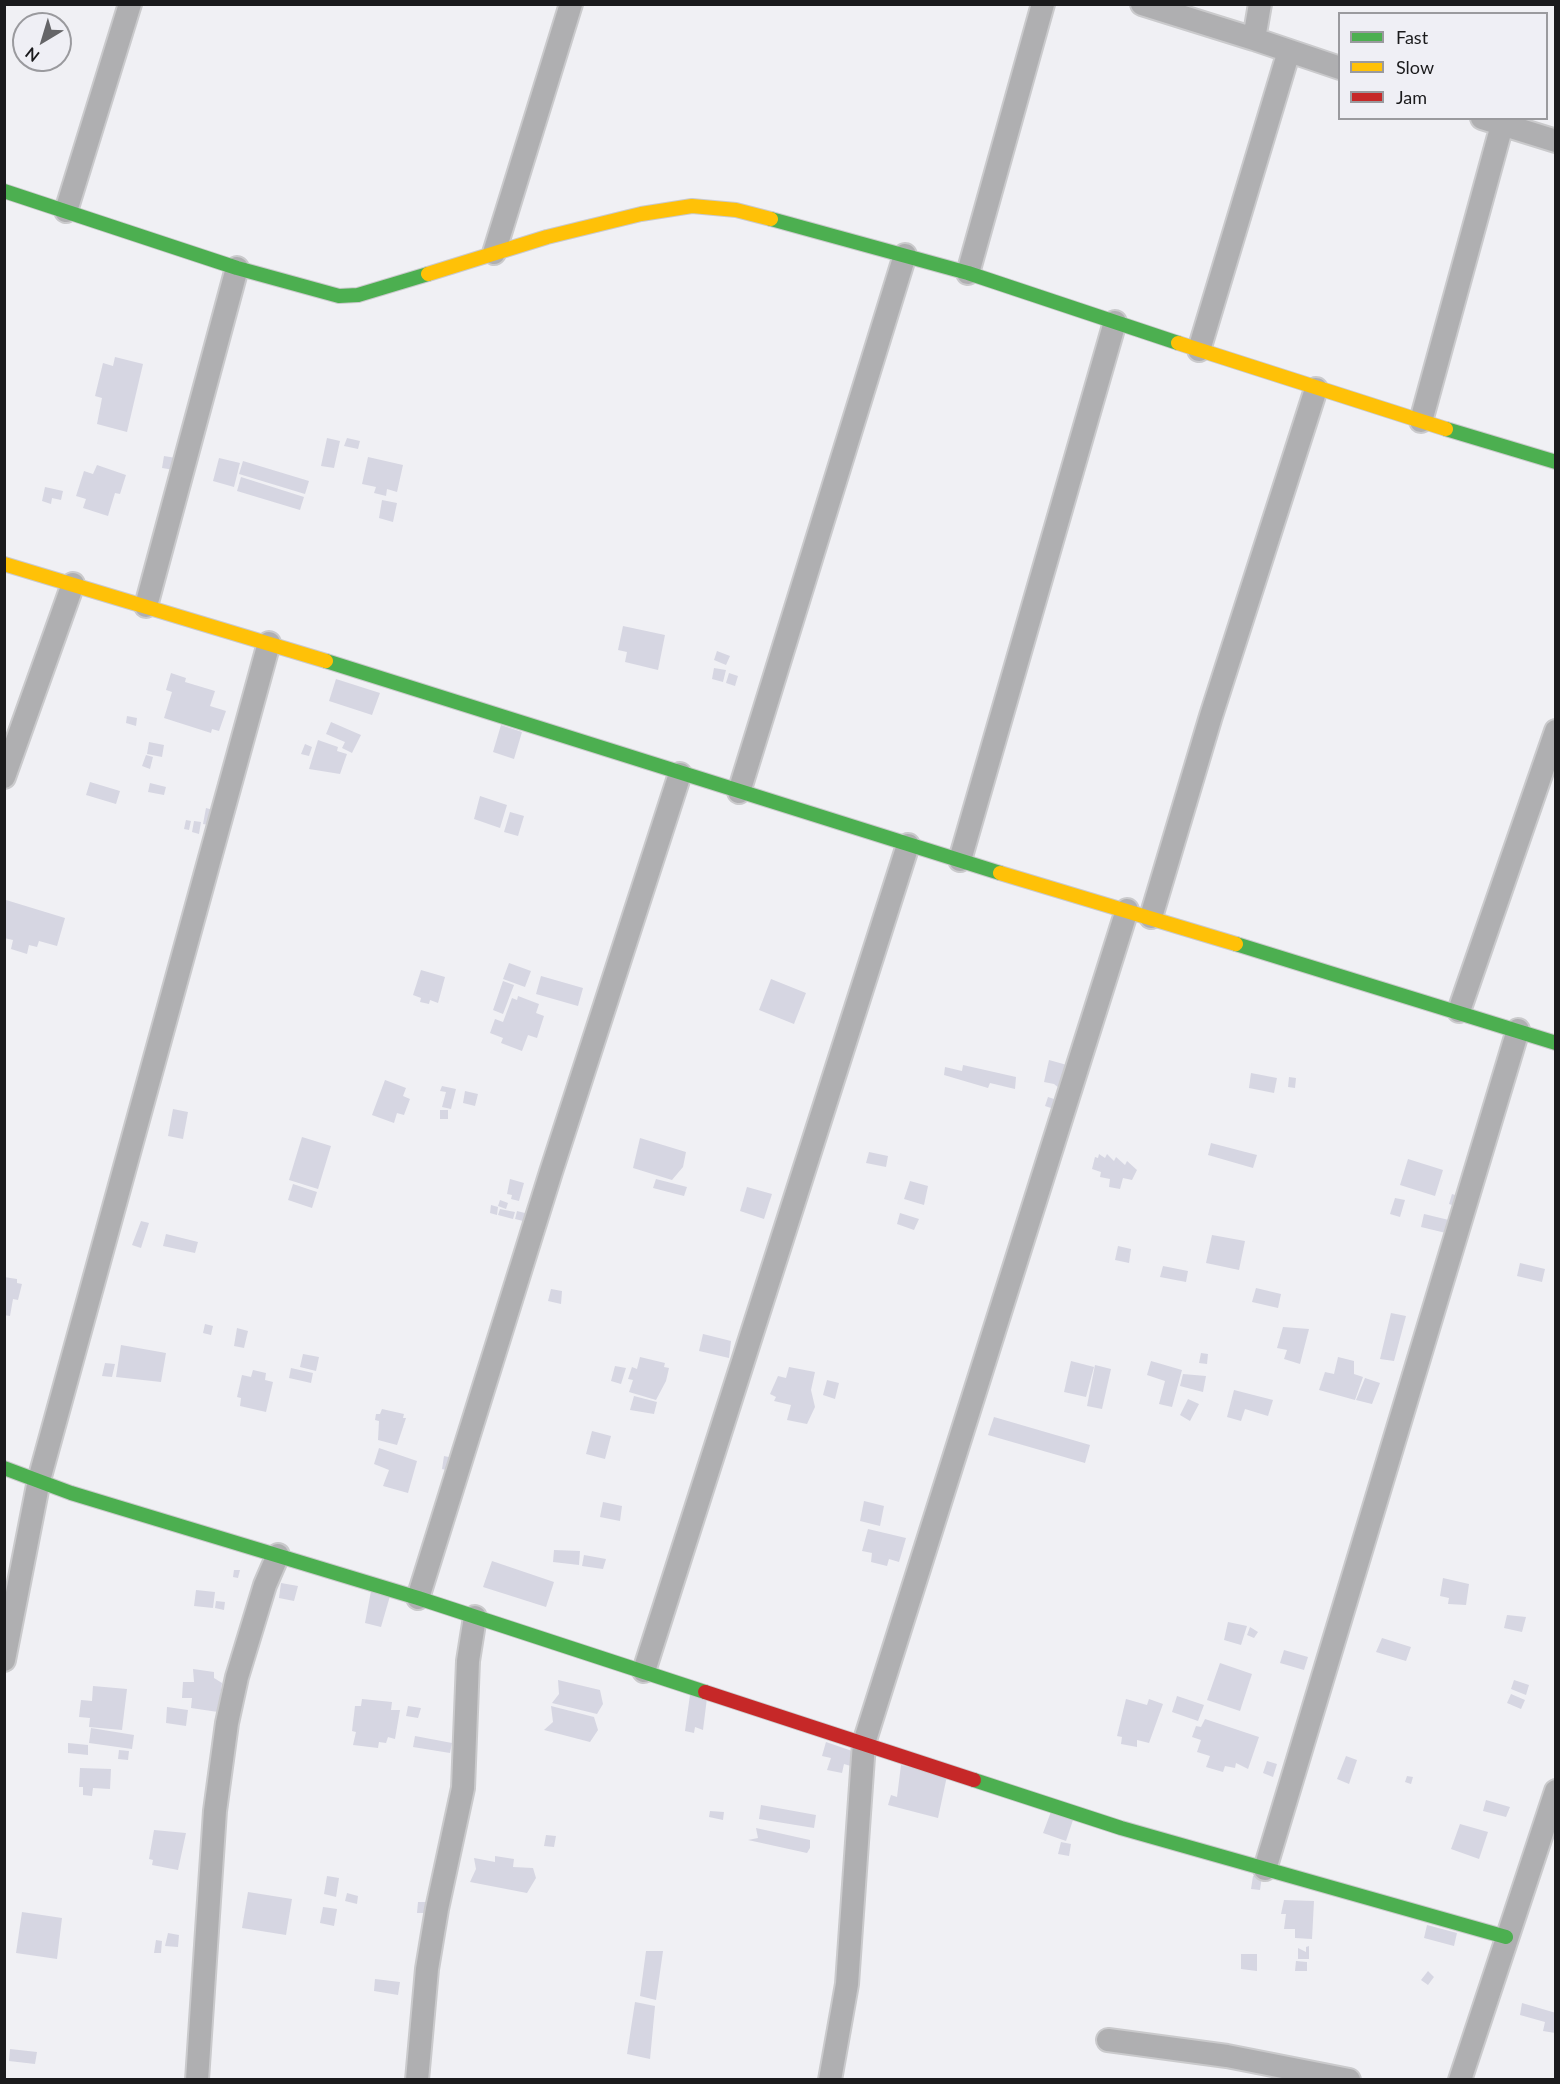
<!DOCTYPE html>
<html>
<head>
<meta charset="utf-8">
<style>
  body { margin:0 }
  #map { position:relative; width:1560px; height:2084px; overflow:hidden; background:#f0f0f4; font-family:Lato,sans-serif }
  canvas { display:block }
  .frame { position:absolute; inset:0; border:6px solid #1a1a1c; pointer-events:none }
  .legend { position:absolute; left:1338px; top:12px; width:210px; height:108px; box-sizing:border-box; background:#efeff5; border:2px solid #9a9a9e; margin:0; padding:8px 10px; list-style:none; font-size:18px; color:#1a1a1c }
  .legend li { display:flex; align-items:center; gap:12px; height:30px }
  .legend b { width:30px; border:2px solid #9a9a9e }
  .north { position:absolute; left:12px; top:12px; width:60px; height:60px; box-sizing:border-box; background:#efeff5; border:2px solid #9a9a9e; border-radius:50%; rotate:218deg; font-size:16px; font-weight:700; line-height:24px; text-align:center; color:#1a1a1c }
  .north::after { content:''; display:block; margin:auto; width:21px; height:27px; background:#656568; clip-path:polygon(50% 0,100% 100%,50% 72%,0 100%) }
</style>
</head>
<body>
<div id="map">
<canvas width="1560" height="2084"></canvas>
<div class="frame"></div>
<ul class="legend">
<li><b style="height:8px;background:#4caf50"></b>Fast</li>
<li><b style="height:8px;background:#ffc107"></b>Slow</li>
<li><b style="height:8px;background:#c62828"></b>Jam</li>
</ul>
<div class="north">N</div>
</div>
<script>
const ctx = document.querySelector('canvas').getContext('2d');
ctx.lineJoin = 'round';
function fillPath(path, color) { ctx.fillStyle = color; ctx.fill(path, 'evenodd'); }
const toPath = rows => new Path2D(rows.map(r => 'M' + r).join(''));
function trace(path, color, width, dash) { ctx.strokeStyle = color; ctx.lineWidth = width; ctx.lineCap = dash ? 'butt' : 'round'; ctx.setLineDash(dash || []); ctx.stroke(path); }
const building = toPath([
  [115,357,143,364,127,432,97,424,102,398,95,396,103,363,113,366],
  [327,438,340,441,334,468,321,466],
  [347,438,360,441,358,449,344,446],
  [164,456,176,458,174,470,162,468],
  [368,457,403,465,397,492,387,489,386,496,374,493,376,487,362,484],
  [219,458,240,463,234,487,213,481],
  [243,461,309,481,305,494,239,474],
  [97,465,126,475,120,494,115,493,108,516,83,508,86,499,76,496,84,471,93,474],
  [241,477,304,497,300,510,237,491],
  [45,487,63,491,61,500,52,498,51,504,42,501],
  [382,500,397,503,393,522,379,518],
  [623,626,665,635,658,670,625,662,627,652,618,650],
  [717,651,730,656,726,665,714,660],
  [714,668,726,670,723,682,712,679],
  [171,673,186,678,185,682,215,691,210,706,226,711,219,731,212,729,211,733,164,718,172,692,166,690],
  [729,673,738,676,735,686,726,683],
  [336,679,380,693,372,715,329,701],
  [127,716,137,718,136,726,126,723],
  [331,722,361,735,352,753,342,748,345,742,326,734],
  [501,725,522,732,514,759,493,752],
  [318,740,338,747,337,751,347,754,340,774,309,769],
  [149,742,164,745,162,757,147,754],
  [305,744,312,747,309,756,301,754],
  [146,755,153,757,150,769,142,766],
  [90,782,120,791,116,804,86,795],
  [150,783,166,787,164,795,148,792],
  [480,796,507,805,500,828,474,819],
  [206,808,217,811,214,826,203,824],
  [510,812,524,816,518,836,504,832],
  [186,820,191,821,189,830,184,829],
  [194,821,201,822,199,834,192,832],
  [6,900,65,918,57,946,39,941,37,947,29,945,27,954,11,949,13,940,4,938],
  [509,963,531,971,525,987,503,979],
  [421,970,445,977,438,1003,430,1000,429,1004,420,1002,421,998,413,995],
  [541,976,583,988,578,1006,536,994],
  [771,979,806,993,794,1024,759,1010],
  [503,981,514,985,503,1014,493,1010],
  [518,996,539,1004,536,1013,544,1016,537,1038,528,1035,522,1051,501,1043,503,1038,490,1033,495,1019,503,1022,512,998,517,1000],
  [1049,1060,1067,1065,1059,1088,1054,1084,1044,1082],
  [963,1065,1016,1077,1015,1089,990,1083,988,1088,944,1075,945,1067,962,1071],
  [1251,1073,1277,1078,1274,1093,1249,1088],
  [1289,1077,1296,1078,1295,1088,1288,1087],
  [385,1080,406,1088,403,1096,410,1099,404,1115,397,1113,394,1123,372,1115],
  [442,1086,456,1089,451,1109,442,1107,446,1092,440,1091],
  [465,1091,478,1094,475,1106,463,1103],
  [1048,1097,1057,1100,1054,1109,1045,1106],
  [173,1109,188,1112,183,1139,168,1136],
  [440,1110,448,1110,448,1119,440,1119],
  [302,1137,331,1146,318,1189,289,1180],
  [640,1138,686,1152,683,1167,672,1180,633,1168],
  [1211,1143,1257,1155,1253,1168,1208,1155],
  [869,1152,888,1156,886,1167,866,1163],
  [1099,1154,1105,1158,1107,1154,1114,1161,1116,1157,1125,1165,1127,1161,1137,1170,1132,1180,1123,1178,1120,1189,1109,1187,1110,1179,1100,1177,1101,1172,1092,1169,1095,1157,1098,1158],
  [1408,1159,1443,1170,1435,1196,1400,1185],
  [510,1179,524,1183,519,1201,511,1199,512,1195,507,1194],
  [656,1179,687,1187,684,1196,653,1188],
  [910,1181,928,1186,924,1205,904,1199],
  [293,1184,317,1192,312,1208,288,1200],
  [747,1187,772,1194,764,1219,740,1211],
  [1452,1194,1464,1198,1461,1208,1449,1204],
  [1395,1198,1405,1200,1400,1217,1390,1214],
  [500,1200,508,1203,506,1209,498,1206],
  [491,1205,498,1207,497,1215,490,1213],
  [500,1209,515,1212,513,1219,498,1215],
  [517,1211,529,1214,527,1222,515,1219],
  [900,1213,919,1219,914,1230,897,1224],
  [1424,1214,1453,1221,1450,1234,1421,1227],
  [141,1221,149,1223,141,1248,132,1245],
  [166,1234,198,1242,195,1253,163,1246],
  [1212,1235,1245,1241,1239,1270,1206,1263],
  [1118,1246,1131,1249,1129,1263,1115,1260],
  [1520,1263,1545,1269,1542,1282,1517,1276],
  [1163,1266,1188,1271,1186,1282,1160,1277],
  [4,1277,17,1279,17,1283,22,1284,18,1300,13,1299,10,1316,4,1315],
  [1256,1288,1281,1294,1278,1308,1252,1302],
  [551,1289,562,1291,561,1304,548,1301],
  [1391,1313,1406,1316,1394,1361,1380,1359],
  [205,1324,213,1326,211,1335,203,1333],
  [1283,1327,1309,1329,1300,1364,1284,1359,1287,1350,1277,1348],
  [237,1328,248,1331,244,1348,234,1346],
  [703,1334,731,1341,729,1358,699,1351],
  [121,1345,166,1353,161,1382,116,1377],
  [1201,1353,1208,1354,1207,1364,1199,1363],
  [303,1354,319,1357,316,1371,300,1367],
  [640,1357,665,1363,664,1367,669,1368,666,1381,656,1400,629,1392,633,1380,628,1379,632,1367,637,1369],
  [1338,1357,1354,1361,1354,1374,1363,1377,1355,1400,1319,1390,1325,1372,1334,1374],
  [1071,1361,1094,1367,1086,1397,1064,1392],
  [1151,1361,1182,1370,1172,1407,1159,1404,1165,1381,1147,1375],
  [105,1363,115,1364,112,1377,102,1376],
  [1095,1365,1111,1369,1102,1409,1087,1406],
  [615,1366,626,1368,621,1384,611,1381],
  [789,1367,815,1372,811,1390,815,1407,807,1424,787,1420,791,1405,774,1401,776,1397,770,1394,778,1376,786,1378],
  [291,1368,313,1373,311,1383,289,1378],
  [253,1370,266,1373,265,1380,273,1382,266,1412,240,1406,241,1398,237,1397,242,1375,251,1377],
  [1183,1374,1206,1376,1203,1392,1180,1386],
  [1365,1378,1380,1383,1372,1404,1356,1400],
  [827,1380,839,1383,835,1399,823,1395],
  [1234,1390,1273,1400,1268,1416,1245,1409,1241,1421,1227,1417],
  [634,1396,657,1402,654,1414,630,1410],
  [1188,1399,1199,1404,1190,1421,1180,1415],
  [382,1409,404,1414,403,1418,406,1418,397,1445,378,1440,379,1421,375,1420,376,1414,380,1414],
  [994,1417,1090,1445,1085,1463,988,1435],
  [592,1431,611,1436,605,1459,586,1454],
  [379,1448,417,1461,408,1493,383,1486,389,1470,374,1464],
  [444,1456,458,1459,454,1472,442,1469],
  [864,1501,884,1506,880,1526,860,1521],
  [603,1502,622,1506,620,1521,600,1517],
  [868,1529,906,1538,899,1562,889,1559,887,1566,871,1562,872,1553,862,1551],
  [554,1550,580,1551,579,1565,553,1562],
  [584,1555,606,1559,603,1569,582,1566],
  [492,1561,554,1582,546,1607,483,1587],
  [234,1570,240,1570,238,1578,233,1577],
  [1443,1578,1469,1584,1466,1605,1448,1604,1449,1598,1440,1596],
  [281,1583,298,1586,294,1601,279,1598],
  [196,1590,215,1592,213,1608,194,1606],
  [371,1591,390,1596,381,1627,365,1623],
  [216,1601,225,1602,224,1610,215,1608],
  [1507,1615,1526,1617,1522,1632,1504,1628],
  [1228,1622,1247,1626,1241,1645,1224,1640],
  [1250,1627,1258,1632,1254,1638,1247,1635],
  [1382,1638,1411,1647,1406,1661,1376,1652],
  [1284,1650,1308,1657,1304,1670,1280,1663],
  [1220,1663,1252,1674,1240,1711,1207,1700],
  [193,1669,214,1672,214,1678,222,1683,218,1712,191,1708,192,1698,182,1698,183,1682,194,1682],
  [558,1680,600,1690,603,1704,597,1714,552,1703,559,1694],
  [1514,1680,1529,1685,1526,1695,1511,1689],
  [93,1686,127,1689,122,1730,89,1727,90,1718,79,1717,81,1700,92,1701],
  [1511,1694,1525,1700,1521,1709,1507,1703],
  [690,1695,707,1698,703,1730,695,1727,694,1733,685,1731],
  [1177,1696,1204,1705,1198,1721,1172,1712],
  [362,1699,392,1702,391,1710,400,1710,395,1739,388,1737,386,1743,379,1742,378,1748,353,1745,356,1732,352,1731,355,1706,361,1706],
  [1126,1699,1147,1705,1149,1699,1163,1704,1149,1743,1137,1740,1137,1747,1121,1744,1122,1737,1117,1736],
  [408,1706,421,1708,418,1718,406,1716],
  [551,1706,594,1717,598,1730,590,1742,544,1730,553,1722],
  [167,1707,188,1710,186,1726,166,1723],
  [1205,1719,1259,1737,1248,1769,1236,1763,1235,1768,1225,1766,1223,1772,1206,1767,1210,1756,1197,1752,1201,1740,1192,1737,1196,1726,1201,1727],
  [91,1728,134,1735,132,1749,89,1743],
  [415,1736,452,1743,450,1753,413,1747],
  [826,1742,858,1753,854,1767,844,1764,842,1773,827,1770,831,1758,822,1756],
  [68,1743,88,1745,88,1755,68,1753],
  [119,1750,129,1751,128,1760,118,1759],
  [1346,1756,1357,1760,1349,1784,1337,1779],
  [1267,1761,1277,1764,1273,1777,1263,1773],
  [901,1765,947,1776,938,1818,888,1805,891,1795,897,1797],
  [80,1768,111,1769,110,1789,93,1788,92,1796,83,1795,83,1787,79,1787],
  [1407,1776,1413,1777,1411,1784,1405,1782],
  [1486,1800,1510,1807,1506,1817,1483,1811],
  [761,1805,816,1815,814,1828,759,1819],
  [1052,1809,1074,1817,1066,1841,1043,1833],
  [710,1811,724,1812,723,1820,709,1817],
  [1460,1824,1488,1832,1479,1859,1451,1849],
  [756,1828,810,1840,810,1848,807,1853,748,1840,758,1838],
  [154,1830,186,1833,178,1870,152,1865,153,1860,149,1859],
  [546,1835,556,1836,554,1847,544,1846],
  [1061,1842,1071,1844,1069,1856,1058,1854],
  [495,1856,514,1859,513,1867,533,1868,536,1878,527,1893,470,1882,476,1869,474,1858,495,1862],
  [327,1876,339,1878,336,1897,324,1894],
  [1253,1876,1262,1876,1260,1890,1251,1889],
  [248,1892,292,1899,286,1935,242,1928],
  [347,1893,358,1896,357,1904,345,1901],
  [1284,1900,1314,1901,1312,1939,1295,1938,1295,1929,1284,1929,1286,1914,1281,1914],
  [418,1902,428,1902,427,1913,417,1913],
  [323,1907,337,1909,334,1926,320,1923],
  [22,1912,62,1918,57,1959,16,1953],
  [1427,1925,1457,1933,1454,1946,1424,1938],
  [168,1933,179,1935,178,1947,165,1946],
  [156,1940,162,1941,161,1953,154,1953],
  [1309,1946,1309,1959,1298,1959,1298,1948,1306,1952,1306,1947],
  [646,1951,663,1951,656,2000,640,1996],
  [1241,1954,1257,1954,1257,1971,1241,1969],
  [1296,1961,1307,1962,1307,1971,1295,1971],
  [1428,1971,1434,1977,1428,1985,1421,1980],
  [375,1979,400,1982,398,1995,374,1991],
  [635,2002,655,2006,650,2059,627,2054],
  [1522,2003,1556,2013,1555,2033,1543,2031,1545,2022,1520,2015],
  [10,2049,37,2052,35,2064,9,2061]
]);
const street = toPath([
  [1142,4,1254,39,1340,68],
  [1254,39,1260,4],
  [1482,118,1556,141],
  [66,211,130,4],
  [494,253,571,4],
  [968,273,1043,4],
  [1199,350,1289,51],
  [1421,421,1502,125],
  [146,606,237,268],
  [4,777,73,584],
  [739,792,905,255],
  [960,860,1115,322],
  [1151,917,1211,716,1316,389],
  [1459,1011,1556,731],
  [418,1598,551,1172,680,774],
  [4,1660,39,1480,269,643],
  [644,1671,908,845],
  [1265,1869,1518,1030],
  [1108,2040,1227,2056,1349,2080],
  [197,2080,215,1811,227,1723,237,1677,265,1585,278,1555],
  [417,2080,427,1969,437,1909,463,1788,468,1661,475,1617],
  [830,2080,847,1984,864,1743,1127,910],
  [1460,2080,1556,1791]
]);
const fast = toPath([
  [4,191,237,268,339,296,358,295,428,274],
  [771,219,968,273,1178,343],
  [1446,429,1556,462],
  [326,661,1000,873],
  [1236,944,1556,1043],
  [4,1468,71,1493,418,1598,705,1692],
  [974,1780,1121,1828,1506,1937]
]);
const slow = toPath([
  [428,274,547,237,641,214,692,206,736,210,771,219],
  [1178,343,1446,429],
  [4,564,326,661],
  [1000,873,1236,944]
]);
const jam = toPath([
  [705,1692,974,1780]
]);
fillPath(building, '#d6d6e2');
trace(street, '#cacacc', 26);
trace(fast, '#cacacc', 16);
trace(slow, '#cacacc', 16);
trace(jam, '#cacacc', 16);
trace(street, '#afafb1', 22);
trace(fast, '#4caf50', 14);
trace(slow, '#ffc107', 14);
trace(jam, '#c62828', 14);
</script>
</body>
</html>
